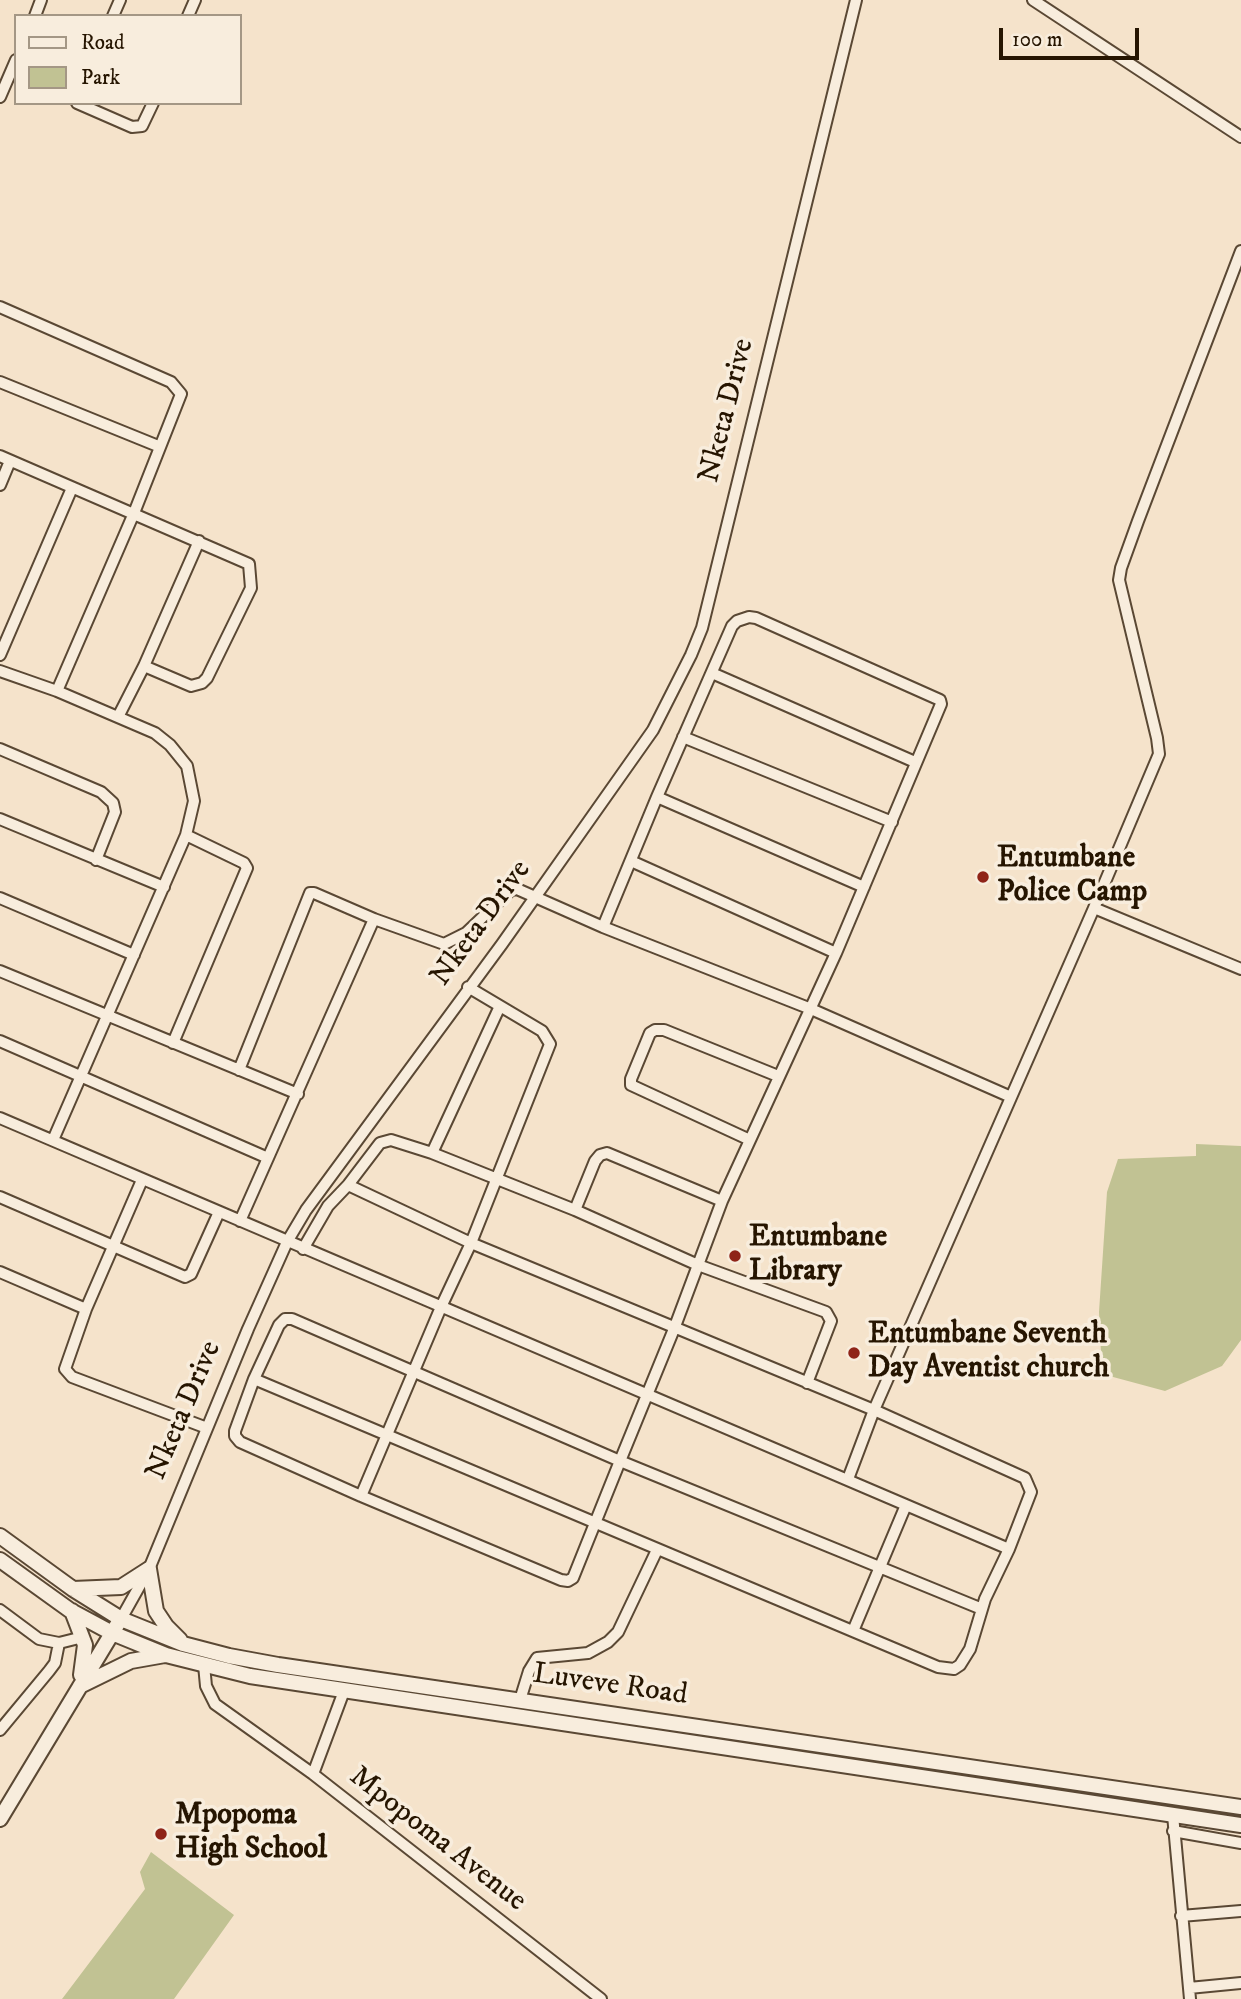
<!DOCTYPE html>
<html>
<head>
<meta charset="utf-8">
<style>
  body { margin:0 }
  #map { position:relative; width:1241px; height:1999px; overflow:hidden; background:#f5e3cb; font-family:"IM FELL DW Pica",serif }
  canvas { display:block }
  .legend { position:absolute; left:14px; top:14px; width:228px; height:91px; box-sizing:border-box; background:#f8eddd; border:2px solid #a49785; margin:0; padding:9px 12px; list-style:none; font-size:21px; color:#261501 }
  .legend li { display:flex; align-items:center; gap:14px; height:35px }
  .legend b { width:35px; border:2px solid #a49785 }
  .scale { position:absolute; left:999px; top:28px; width:140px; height:32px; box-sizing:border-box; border:4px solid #261501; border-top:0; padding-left:9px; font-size:21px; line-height:24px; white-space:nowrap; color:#261501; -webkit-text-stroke:5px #f8eddd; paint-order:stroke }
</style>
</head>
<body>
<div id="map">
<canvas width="1241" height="1999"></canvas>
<ul class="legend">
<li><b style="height:9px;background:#f8eddd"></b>Road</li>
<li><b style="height:19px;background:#c1c293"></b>Park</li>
</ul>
<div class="scale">100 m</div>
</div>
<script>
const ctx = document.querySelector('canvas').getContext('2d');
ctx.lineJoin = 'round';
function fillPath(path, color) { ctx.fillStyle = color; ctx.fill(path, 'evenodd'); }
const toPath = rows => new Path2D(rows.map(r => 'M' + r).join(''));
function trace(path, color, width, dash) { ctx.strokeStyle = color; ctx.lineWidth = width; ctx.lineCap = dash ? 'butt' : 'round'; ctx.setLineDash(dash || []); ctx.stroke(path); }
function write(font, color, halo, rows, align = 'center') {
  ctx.font = font + ' "IM FELL DW Pica",serif'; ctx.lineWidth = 7; ctx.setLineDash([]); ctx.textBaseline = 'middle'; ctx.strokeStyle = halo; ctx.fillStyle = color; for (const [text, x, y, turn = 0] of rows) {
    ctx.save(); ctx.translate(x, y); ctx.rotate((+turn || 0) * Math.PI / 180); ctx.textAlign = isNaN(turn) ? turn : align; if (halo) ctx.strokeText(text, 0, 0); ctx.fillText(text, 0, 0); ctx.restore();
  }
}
const green = toPath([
  [1196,1144,1241,1146,1241,1340,1222,1366,1165,1391,1102,1374,1099,1312,1107,1192,1118,1159,1196,1156],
  [151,1852,234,1915,174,1999,62,1999,145,1889,140,1872]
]);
const minor = toPath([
  [1033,0,1241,137],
  [35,16,41,0],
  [113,16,120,0],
  [188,16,195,0],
  [0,97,16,60],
  [77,103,132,127,142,126,153,103],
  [0,307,171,382,181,394,134,513,57,691],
  [0,382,158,446],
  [0,456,249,564,251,588,207,678,202,683,191,686,144,666],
  [0,485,10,461],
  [0,655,72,488],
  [0,671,57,691,155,733,170,745,187,766,194,801,186,835,53,1140],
  [712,673,915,762],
  [118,717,144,666,199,541],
  [683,737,892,822],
  [0,749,101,792,113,803,115,812,96,860],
  [657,797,864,887],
  [0,819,164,887],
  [631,861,836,953],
  [0,898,134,955],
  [1094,908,1241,969],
  [603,927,657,797,732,626,737,621,749,617,756,618,940,700,941,704,836,953,722,1201,674,1329,620,1461,573,1578,568,1581,561,1580,361,1496,240,1442,235,1436,235,1431,254,1379,279,1325,285,1319,292,1319,620,1461,982,1609],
  [0,971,298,1094],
  [0,1041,268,1158],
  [173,1043,247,868,244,863,186,835],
  [239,1070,310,893,314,893,374,919,444,944,466,933,511,890,517,889,603,927,811,1009,1011,1097],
  [0,1118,1009,1549],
  [750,1140,631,1085,631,1079,650,1033,655,1030,664,1030,778,1076],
  [432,1153,500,1006],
  [142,1180,86,1309,65,1369,72,1377,207,1428],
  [0,1197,185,1277,191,1274,219,1212],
  [575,1210,595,1161,600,1155,607,1153,722,1201],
  [240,1221,374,919],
  [303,1249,328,1206,348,1185,380,1143,391,1140,432,1153,575,1210,698,1265,826,1312,831,1321,807,1383],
  [0,1272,86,1309],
  [254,1379,938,1667,954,1669,960,1665,970,1649,985,1599,1009,1549,1031,1492,1025,1478,874,1410,471,1243,348,1185],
  [848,1479,874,1410,1094,908,1159,754,1157,738,1119,580,1121,568,1138,521,1241,251],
  [361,1496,441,1307,471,1243,550,1044,542,1031,468,987],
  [0,1610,39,1639,59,1643,83,1637],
  [121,1619,149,1569,248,1329,287,1242,306,1210,502,944,653,730,691,655,702,628,856,0],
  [853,1631,906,1505],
  [204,1665,206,1686,215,1704,313,1774],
  [344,1691,313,1774,601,1999],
  [520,1700,529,1671,537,1658,588,1653,608,1642,618,1632,657,1550],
  [0,1730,49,1671,55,1663,59,1643],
  [1173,1815,1190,1999],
  [1173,1831,1241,1843],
  [1181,1916,1241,1911],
  [1189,1988,1241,1983]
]);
const tertiary = toPath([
  [0,1536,73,1589,121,1619,183,1644,229,1656,278,1665,1241,1807],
  [0,1560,71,1611,112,1633,166,1655,250,1676,1241,1825],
  [73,1589,121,1587,149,1569,156,1611,166,1626,180,1640],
  [72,1611,85,1645,81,1675],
  [80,1686,131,1661,165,1655],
  [0,1819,117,1625]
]);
const markers = [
  [983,877,7,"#8f2418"],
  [735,1256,7,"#8f2418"],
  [854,1353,7,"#8f2418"],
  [161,1834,7,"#8f2418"]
];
const streetNames = [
  ["Nketa Drive",728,411,-76],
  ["Nketa Drive",482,924,-54],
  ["Nketa Drive",185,1411,-67],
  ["Luveve Road",610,1686,8],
  ["Mpopoma Avenue",437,1840,38]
];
const poiNames = [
  ["Entumbane",997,860],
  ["Police Camp",997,894],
  ["Entumbane",749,1239],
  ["Library",749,1273],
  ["Entumbane Seventh",868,1336],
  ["Day Aventist church",868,1370],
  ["Mpopoma",175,1817],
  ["High School",175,1851]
];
fillPath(green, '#c1c293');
trace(minor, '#5a4834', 14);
trace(tertiary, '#5a4834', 18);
trace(minor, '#f8eddd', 10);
trace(tertiary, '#f8eddd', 14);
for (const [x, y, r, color] of markers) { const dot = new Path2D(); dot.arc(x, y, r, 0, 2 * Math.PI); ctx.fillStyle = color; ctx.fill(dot); trace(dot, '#f8eddd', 2.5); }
write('30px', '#261501', '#f8eddd', streetNames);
write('bold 30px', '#261501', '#f8eddd', poiNames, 'left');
</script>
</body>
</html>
